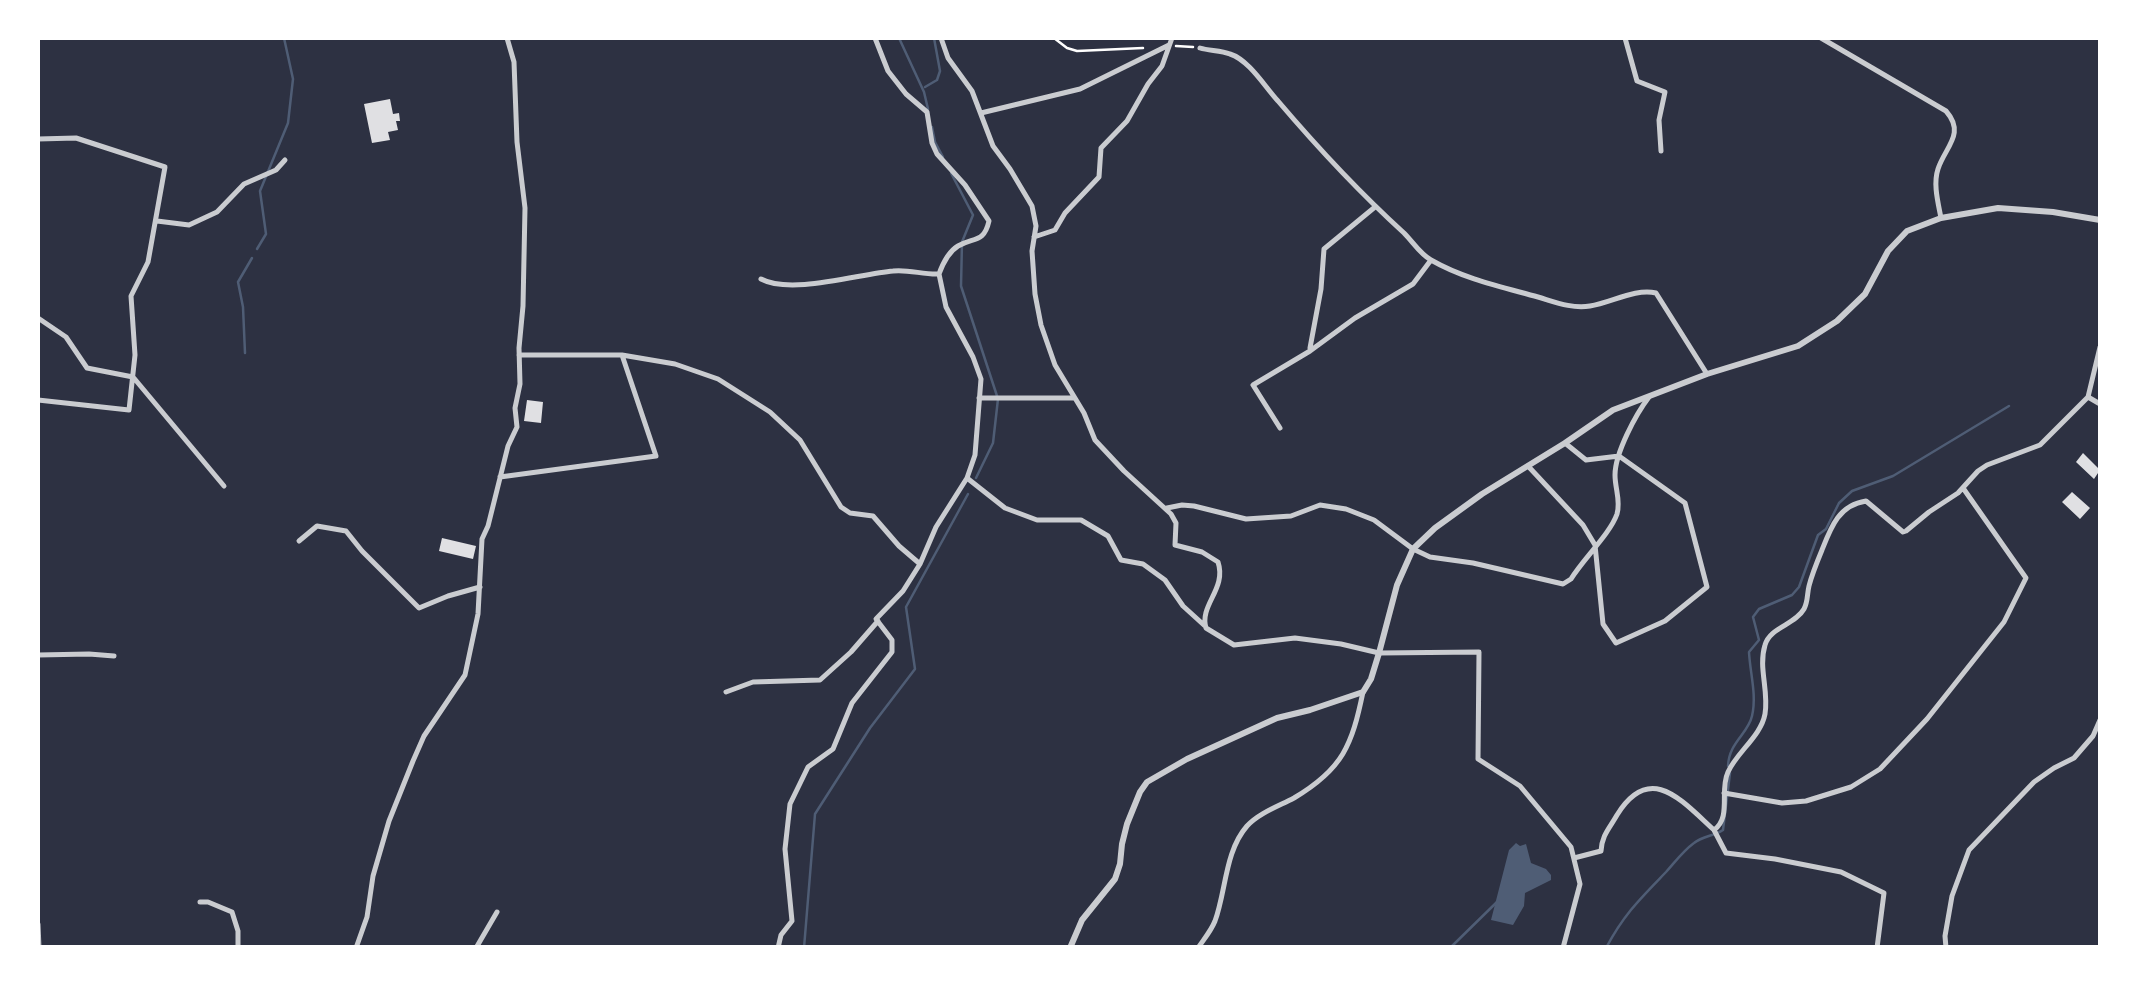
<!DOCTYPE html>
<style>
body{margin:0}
#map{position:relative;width:2138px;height:985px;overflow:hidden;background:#2d3142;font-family:Signika,sans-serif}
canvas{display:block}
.frame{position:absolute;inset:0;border:40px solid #fff;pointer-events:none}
</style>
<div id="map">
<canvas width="2138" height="985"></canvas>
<div class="frame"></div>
</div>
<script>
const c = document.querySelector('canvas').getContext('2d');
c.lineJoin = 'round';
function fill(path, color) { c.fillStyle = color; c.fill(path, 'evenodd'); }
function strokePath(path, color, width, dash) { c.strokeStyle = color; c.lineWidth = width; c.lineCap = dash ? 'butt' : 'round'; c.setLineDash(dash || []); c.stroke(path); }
const water = new Path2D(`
 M1516 843 1520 846 1526 844 1531 863 1546 869 1551 875V880L1525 893 1524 906 1513 925 1491 920 1509 850Z`);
const stream = new Path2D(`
 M899 38 924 92 928 109
 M925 87 937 80 940 71 934 38
 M932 127 935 142 943 157
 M951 173 973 215 962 242 961 286 998 399 993 443 976 478
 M257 249 266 234 260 191 288 123 293 79 284 38
 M245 353 243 307 238 282 252 258
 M1728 766C1729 742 1748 734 1752 716 1757 695 1750 673 1749 652L1759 640 1753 617 1759 609 1792 595 1799 587 1818 535 1826 529 1839 503 1852 491 1893 476 2009 406
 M804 948 815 814 870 728 915 669 906 607 968 494
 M1450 948 1498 901
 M1606 948C1624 914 1640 899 1666 872 1675 862 1683 851 1694 843 1703 836 1714 836 1723 830L1730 773`);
const building = new Path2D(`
 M390 99 393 114 399 113 400 121H396L398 130 388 132 390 140 372 143 364 104Z
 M527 400 543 402 541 423 524 421Z
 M2083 453 2100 470 2094 479 2076 462Z
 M2072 492 2090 508 2080 519 2062 502Z
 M442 538 476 546 473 559 439 551Z`);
const path = new Path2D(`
 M1054 38 1067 48 1077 51 1143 48
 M1176 46 1193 47`);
const minor = new Path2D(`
 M941 38 948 58 972 91 993 146 1010 169 1032 206 1036 226 1032 251 1035 294 1041 325 1055 365 1084 413 1095 440 1124 471 1171 514 1176 523 1175 545 1202 552 1218 562C1227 589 1199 605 1206 628L1234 645 1295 638 1341 644 1379 653 1479 652 1478 759 1520 786 1571 847 1580 884 1563 948
 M1625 38 1637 81 1665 92 1659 120 1661 151
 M1821 38 1946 111C1966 134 1945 147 1938 169 1933 184 1938 202 1941 218
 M1200 48C1209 51 1221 50 1230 54 1249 60 1265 87 1278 101 1318 148 1359 192 1404 233 1413 242 1420 254 1431 260 1464 279 1502 287 1538 297 1555 302 1572 309 1590 306 1611 303 1635 288 1656 293L1707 374
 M981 113 1080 89 1169 45
 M38 139 76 138 165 167 148 262 131 296 135 355 129 410 38 400
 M157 221 189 225 217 212 244 184 276 170 285 160
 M1034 237 1055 230 1065 213 1099 177 1101 148 1127 121 1148 84 1162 66 1172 38
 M761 279C791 295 859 274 893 271 908 269 924 275 939 274
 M38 318 66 337 87 368 133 377 224 486
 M1310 348 1321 289 1324 249 1375 207
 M622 355 675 364 718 379 770 412 800 440 841 507 850 513 873 516 899 546 920 564
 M2088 397 2100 404
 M979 398H1074
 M1280 428 1253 385 1310 351 1355 318 1413 284 1431 260
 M1528 466 1583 525 1595 545 1603 624 1616 643 1665 621 1707 587 1685 503 1619 456 1586 460 1565 443
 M500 477 656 456 622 355H519
 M967 478 1005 508 1037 520H1081L1108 536 1121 560 1143 564 1165 580 1183 606 1205 626
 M1167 508 1182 505 1194 506 1246 519 1291 516 1320 505 1346 509 1374 520 1413 549 1430 557 1473 563 1563 584 1571 579C1583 559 1610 534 1617 514 1621 501 1615 489 1615 475 1615 453 1636 414 1649 397
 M299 541 317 526 346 531 362 551 419 608 448 596 480 587
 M38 655 89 654 114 656
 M726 692 753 682 820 680 851 652 878 621
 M1724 793 1782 803 1806 801 1851 787 1880 769 1927 719 2004 622 2026 578 1963 488
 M1714 830 1726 853 1775 859 1841 872 1884 893 1877 948
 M1574 858 1601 851C1602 835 1609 829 1617 815 1650 762 1681 800 1714 830 1732 817 1719 791 1728 772 1737 752 1761 736 1765 714 1769 690 1758 668 1765 645 1770 627 1795 625 1804 609 1808 602 1807 594 1809 586 1812 574 1817 562 1822 550 1831 527 1839 505 1866 501L1903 532 1906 531 1929 512 1958 493 1978 471 1987 465 2040 445 2088 397 2100 347
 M200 902H208L232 912 238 931V948
 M38 924 39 948
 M356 948 367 917 373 876 389 821 413 761 424 736 465 675 478 614 482 539 488 526 508 446 517 427 515 408 520 384 519 348 523 306 525 208 517 142 514 62 507 38
 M476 948 497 912
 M778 948 781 935 792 921 785 849 790 804 808 767 833 749 852 703 892 652V640L876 619 903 591 920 564 936 527 967 478 975 455 981 379 973 357 946 307 939 274C943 263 948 252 958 246 974 237 984 243 989 221L965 185 937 154 932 143 927 112 906 94 888 71 875 38
 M1198 948C1204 939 1211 931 1215 921 1226 891 1225 851 1247 826 1259 813 1279 806 1294 798 1343 769 1352 745 1363 692
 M1946 948 1945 936 1952 896 1969 850 2034 782 2054 768 2074 758 2093 736 2100 720`);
const tertiary = new Path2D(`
 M1070 948 1082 920 1115 879 1120 864 1122 844 1127 824 1140 792 1147 782 1187 759 1277 718 1310 710 1363 692 1371 679 1379 653 1397 585 1413 549 1435 528 1482 494 1565 443 1613 410 1707 374 1798 346 1837 321 1865 294 1888 251 1907 231 1941 218 1998 208 2053 212 2100 220`);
fill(water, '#4f5d75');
strokePath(stream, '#4f5d75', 2.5);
fill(building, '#e0e0e3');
strokePath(path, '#fff', 2.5);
strokePath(minor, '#caccd0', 5);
strokePath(tertiary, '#caccd0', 6);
</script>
